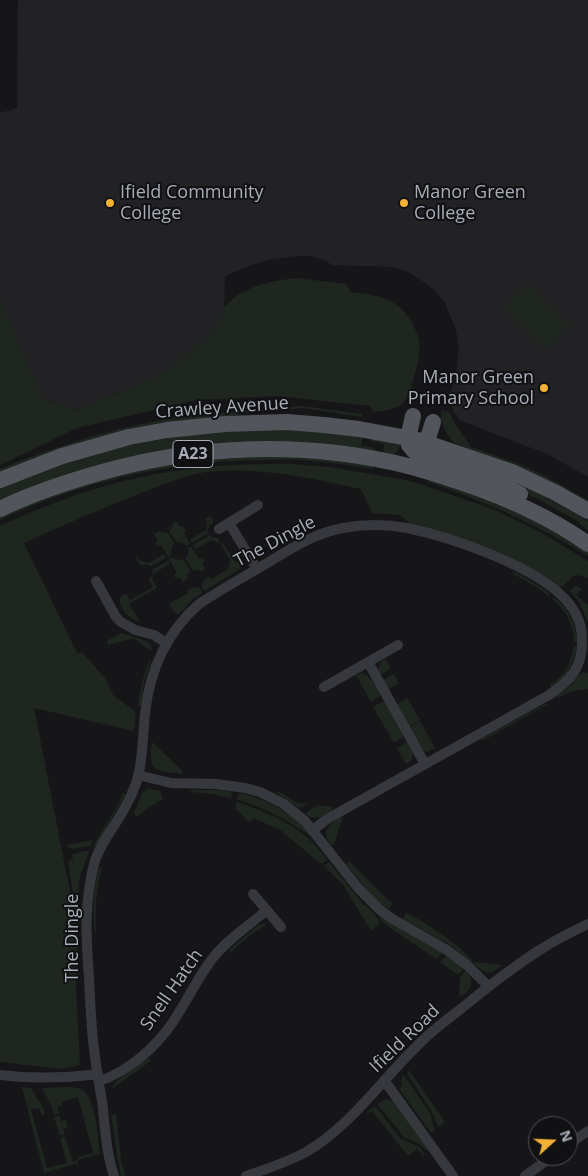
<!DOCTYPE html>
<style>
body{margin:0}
#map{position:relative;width:588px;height:1176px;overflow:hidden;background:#161618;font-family:"Open Sans",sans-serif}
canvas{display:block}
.north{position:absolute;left:528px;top:1116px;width:50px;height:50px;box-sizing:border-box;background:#111113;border:1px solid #4d4f55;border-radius:50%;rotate:70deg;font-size:14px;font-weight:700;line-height:20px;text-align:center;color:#a8adb8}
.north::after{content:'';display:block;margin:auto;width:18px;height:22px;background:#f2b134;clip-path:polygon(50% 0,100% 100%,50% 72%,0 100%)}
</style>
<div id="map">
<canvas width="588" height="1176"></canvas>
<div class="north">N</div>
</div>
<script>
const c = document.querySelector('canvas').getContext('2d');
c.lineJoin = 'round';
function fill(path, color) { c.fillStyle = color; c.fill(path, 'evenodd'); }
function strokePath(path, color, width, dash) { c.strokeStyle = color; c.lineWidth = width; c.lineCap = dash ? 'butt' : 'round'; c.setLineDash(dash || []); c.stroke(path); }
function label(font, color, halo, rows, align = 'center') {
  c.font = font + ' "Open Sans",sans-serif'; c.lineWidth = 4; c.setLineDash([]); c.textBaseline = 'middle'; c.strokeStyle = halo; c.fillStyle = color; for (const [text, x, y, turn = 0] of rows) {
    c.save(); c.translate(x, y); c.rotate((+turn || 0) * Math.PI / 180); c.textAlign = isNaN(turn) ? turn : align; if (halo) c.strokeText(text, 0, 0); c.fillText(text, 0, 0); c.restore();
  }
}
const built = new Path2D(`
 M18 0H588V477L547 454 459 420 454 412 450 402 451 392 457 368 459 347 456 330 444 301 433 289 421 280 408 272 393 267 333 265 323 260 312 256H297L267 260 252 265 225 276 224 312 213 331 188 354 155 378 74 410 42 398 0 417V113L17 108Z`);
const green = new Path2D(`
 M297 278 346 284 351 292C368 294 384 295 398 306 413 318 422 339 419 357 418 365 415 372 413 380 411 390 409 400 399 406 392 410 382 411 373 412L370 406 277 396 196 400 77 428 0 465V299L42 398 74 410 155 378 188 354 213 331 224 312V307C230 302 236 295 243 292 259 283 279 280 297 278Z
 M529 283 570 327 545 350 504 306Z
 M302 406 362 414V417L303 408 244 413 0 473V469C51 448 103 431 157 421 205 413 254 411 302 406Z
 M441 410 449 412 455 424 471 447 522 465 545 476 588 500V504L455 443C445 434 440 423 441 410Z
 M266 428 363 436 361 446 375 448 374 453 266 443 0 502V486L50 466 156 438Z
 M371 439 400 445C398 455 392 455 383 455L384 444 370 441Z
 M278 455 374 465 373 469C350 465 326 462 302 460 287 459 271 460 256 460 168 462 80 482 0 520V516L76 486 168 463Z
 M439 455 520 484 573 512 588 521V531L576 520 517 488Z
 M290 464 330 467 406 480 429 487 495 510 542 533 588 561V578C567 569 573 584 559 587L555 583 521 563 468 540 411 524 400 515 372 513 361 489C311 478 258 466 206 472 185 475 161 486 141 493 101 509 63 525 24 543L77 653 82 652 105 678 113 695 136 712 134 731 34 708 78 932 76 986 80 1065 63 1069 0 1062V526C29 513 59 500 89 491 122 480 157 473 191 469 223 464 257 464 290 464Z
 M429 478 525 515 588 550V556C536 524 486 502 428 482Z
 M210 516 214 522 210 525 207 531 209 533 192 543 190 540 206 530 207 522 205 519Z
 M176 521 180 527 183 526 186 531 184 533 190 544 186 546 185 544 179 542 177 543 169 531 171 529 173 523Z
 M159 531 165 533 167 532 175 544 172 546 171 552 172 554 168 557 161 545 158 546 155 542 158 540 154 534Z
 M210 535 212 537 218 538 221 544 223 543 235 562 242 558C244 563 243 566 240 569L206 590H204L201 585 203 584 204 580 209 577 211 579 228 569 230 560 220 543 212 540 195 549 193 545Z
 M191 546 199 559 202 557 205 562 202 564 205 569 202 571 195 570 193 571 185 557 188 556 189 550 188 548Z
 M164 554 166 558 151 566 145 564 141 566 135 556 136 555 140 561 149 563Z
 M173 557 175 559 181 560 183 559 191 572 188 573 187 579 182 582 180 577 176 579 174 575 177 573 169 559Z
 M168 561 170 564 154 573 152 579 157 588 129 604 140 622C129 618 118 610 120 597L126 593 130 600 153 587 148 579 152 576 153 569Z
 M514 572 526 578 550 593 549 596 525 580 513 574Z
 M577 586 582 589 576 595 588 605V622L579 602 570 591 574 587Z
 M193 587 197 588 199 587 202 591 201 594 193 599 179 614 175 613 169 604 188 593 187 591Z
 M555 598C569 610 576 624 577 643L574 642C574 624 566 610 552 599Z
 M121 633 144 640 151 645 152 648 150 651 134 638 108 645 107 641Z
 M574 646H577C573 666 566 677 551 688L550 685C566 674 571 665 574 646Z
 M385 658 391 669 382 674 378 673 380 663Z
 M150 659 151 662 144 682 141 705 138 706 142 682Z
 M361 673C372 676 375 685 380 695L379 697 371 702 356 675Z
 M583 673H588V689L573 691 557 698V696L570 686 577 676Z
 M394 674 399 684 389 689 386 688 383 683 385 679Z
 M407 698 420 720 408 727 396 705Z
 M382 702H385L404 736 403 737 394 743 373 707Z
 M545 704H548L482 741 483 738Z
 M420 721 435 748 427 752 422 750 409 728Z
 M152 742 182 770V774C154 770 148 774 152 742Z
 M405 743H408L413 753 412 760 406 764 397 748Z
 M147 789H150L160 791 163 799 147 809 137 817 134 813 142 793Z
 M191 790H216L230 791 232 794 231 798 212 794 191 792Z
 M278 791 297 803 309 804 299 808 277 793Z
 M123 792 125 795 96 846H93L118 804Z
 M240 793C269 800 290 811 311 834L309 835 282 818 261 808 237 799 238 795Z
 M237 802C271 813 306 828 327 860L322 864 320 863 280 830 254 818 249 822 235 808Z
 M317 805 332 807V810C324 816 316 821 307 815L306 813Z
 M342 816 343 818 342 819 334 845H331C320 830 329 824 342 816Z
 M93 840 91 846 71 849 67 845Z
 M84 851H89L80 877 77 901 74 900 68 861 73 860 72 856 73 854Z
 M349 861 387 899 393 903 389 909 372 897 346 864Z
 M329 862 363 904 373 912 380 923 371 931 344 886 324 866Z
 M102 867C96 889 95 909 96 931L95 932C92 909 93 889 99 868Z
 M377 912 443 952 436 959 382 922Z
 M406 912C429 926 454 940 472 960L470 962 452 946 403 919Z
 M265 923 266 925 248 937 231 952 229 950 257 926Z
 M447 955 465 968 458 975 440 962Z
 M475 962 502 965C489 976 486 974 473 963Z
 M466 970C475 983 472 991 459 997L460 977Z
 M148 1058 152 1060 113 1088 112 1087 115 1082Z
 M409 1070 445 1122 438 1128 432 1112 407 1074Z
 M403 1074 430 1113 435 1130 431 1133 404 1096 399 1088 402 1086 401 1082Z
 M22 1087 31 1088 42 1106 45 1113 42 1116 39 1108 31 1110 47 1168 67 1163 60 1138 65 1136 73 1162 78 1160 77 1157 93 1153 78 1097 62 1102V1105L57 1107 59 1113 54 1115 51 1105 42 1088C54 1088 69 1085 81 1089 96 1095 98 1139 100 1154L78 1160V1163L44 1173Z
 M386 1099 393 1101 395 1103 428 1150 427 1151 421 1145 404 1137 377 1104Z
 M374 1107H376L401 1139 420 1147 425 1155 423 1156 417 1149 408 1156 372 1111 368 1114 367 1112Z
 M116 1114 121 1160 125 1176H121L117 1155 111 1115Z
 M59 1115 61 1121 66 1120 68 1127 63 1129 65 1134 60 1136 54 1117Z`);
const minor = new Path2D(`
 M229 523 257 569
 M219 529 258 505
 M96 581 116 617 121 622 135 630 154 635 166 643
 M368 662 425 764
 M324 687 398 645
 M138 775 171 783 216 784 245 788 260 792 284 804 305 821 358 888 379 909 391 918 447 950 468 966 488 986
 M253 894 281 927
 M0 1075C33 1079 66 1078 98 1074
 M384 1080 453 1176
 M99 1081C128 1072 156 1047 173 1022 187 1001 197 979 212 959 227 940 248 926 267 910
 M568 1145 588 1131
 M114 1176C106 1152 105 1126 102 1101 99 1084 96 1066 94 1049 91 1025 90 1001 89 977 86 939 84 902 94 864 98 849 108 835 117 821 126 807 135 790 139 773 143 753 143 733 145 713 150 669 166 633 199 604 220 590 242 578 264 565 289 550 314 533 343 528 364 524 386 524 407 528 451 537 543 568 570 605 578 615 582 628 582 640 583 667 570 681 549 695L327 819 313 830
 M246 1176C266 1169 288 1162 306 1152 352 1125 383 1078 421 1042 434 1029 448 1019 462 1008 486 988 512 968 538 951 554 941 571 932 588 924
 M525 1176 553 1156`);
const primary = new Path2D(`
 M413 416 408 438 409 445 414 451 422 456 475 473 495 481 520 494
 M420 451 428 438 433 422
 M0 480 62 456 129 437 167 430 225 424 287 422 324 425 359 429 418 440 512 472 556 493 588 511
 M0 509C29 495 61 484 92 475 196 444 307 440 412 467 430 472 446 477 463 483 507 498 550 517 588 544`);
const markers = [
 [110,203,5,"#f2b134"],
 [404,203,5,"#f2b134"],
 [544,388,5,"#f2b134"]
];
const shields = [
 [193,454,40]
];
const shieldNames = [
 ["A23",193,454]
];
const poiNames = [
 ["Ifield Community",120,193],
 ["College",120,214],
 ["Manor Green",414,193],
 ["College",414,214],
 ["Manor Green",534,378,"right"],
 ["Primary School",534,399,"right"]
];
const streetNames = [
 ["Crawley Avenue",222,408,-4],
 ["The Dingle",275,542,-28],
 ["The Dingle",73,938,-90],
 ["Snell Hatch",172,990,-55],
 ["Ifield Road",405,1039,-44]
];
fill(built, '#222225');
fill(green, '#1e261f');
strokePath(minor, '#37383d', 10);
strokePath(primary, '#53555c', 16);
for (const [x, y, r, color] of markers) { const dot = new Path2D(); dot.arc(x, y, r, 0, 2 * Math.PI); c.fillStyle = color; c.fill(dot); strokePath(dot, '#111113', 2); }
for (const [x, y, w] of shields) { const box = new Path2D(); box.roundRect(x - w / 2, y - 13.5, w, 27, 4); c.fillStyle = '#111113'; c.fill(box); strokePath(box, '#a8adb8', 1); }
label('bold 16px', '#a8adb8', null, shieldNames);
label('18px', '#a8adb8', '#111113', poiNames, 'left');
label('18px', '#a8adb8', '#111113', streetNames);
</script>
